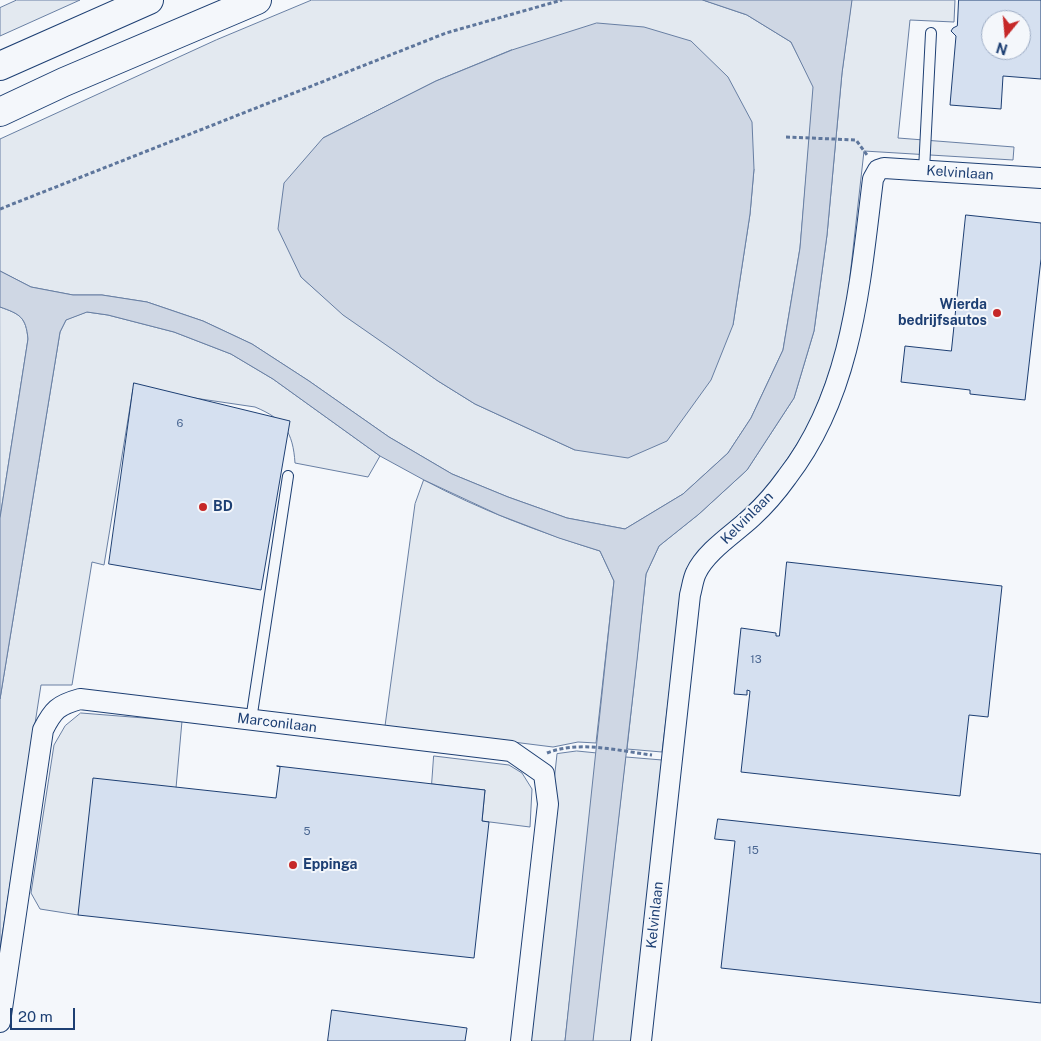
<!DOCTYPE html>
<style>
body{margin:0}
#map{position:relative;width:1041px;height:1041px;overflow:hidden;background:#f4f7fb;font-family:"Public Sans",sans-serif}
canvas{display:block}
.north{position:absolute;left:981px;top:10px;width:50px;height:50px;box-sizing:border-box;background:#f4f7fb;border:1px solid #9eadc5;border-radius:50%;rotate:197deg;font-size:14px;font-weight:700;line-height:20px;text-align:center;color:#1d3f73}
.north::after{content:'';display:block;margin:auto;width:18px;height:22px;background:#c62828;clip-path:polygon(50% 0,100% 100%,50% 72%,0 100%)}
.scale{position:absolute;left:10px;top:1008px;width:65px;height:22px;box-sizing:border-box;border:2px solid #1d3f73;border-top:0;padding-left:6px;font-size:15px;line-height:18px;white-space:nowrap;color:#1d3f73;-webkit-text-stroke:4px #f4f7fb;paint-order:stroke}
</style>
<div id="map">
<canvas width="1041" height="1041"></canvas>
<div class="north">N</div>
<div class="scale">20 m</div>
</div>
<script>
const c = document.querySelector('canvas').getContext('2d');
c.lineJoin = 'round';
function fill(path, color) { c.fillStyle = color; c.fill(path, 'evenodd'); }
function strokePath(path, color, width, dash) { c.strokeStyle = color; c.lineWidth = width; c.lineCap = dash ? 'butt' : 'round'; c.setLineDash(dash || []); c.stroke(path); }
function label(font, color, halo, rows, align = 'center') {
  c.font = font + ' "Public Sans",sans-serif'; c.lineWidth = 4; c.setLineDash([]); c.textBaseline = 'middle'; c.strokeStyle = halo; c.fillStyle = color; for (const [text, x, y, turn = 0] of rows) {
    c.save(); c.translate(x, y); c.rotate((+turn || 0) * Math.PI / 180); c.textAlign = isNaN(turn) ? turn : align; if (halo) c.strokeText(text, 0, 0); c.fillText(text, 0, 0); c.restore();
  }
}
const green = new Path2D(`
 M17 0H80L0 36V8Z
 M312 0H703L747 15 791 42 814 87 800 248 783 350 751 418 728 453 683 494 625 529 567 518 508 497 452 474 389 437 309 381 252 344 203 321 147 302 102 295H73L31 287 0 271V139L216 40ZM512 50 754 169 750 214 733 325 575 450 475 404 438 381 343 314 301 277 323 138 436 81Z
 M852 0H955L954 22 910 20 898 138 1014 147 1013 160 864 151 847 303 837 352 811 422 792 452 767 488 702 549 683 580 662 752 627 749 646 574 659 546 699 514 747 470 794 398 814 331 827 235 842 73Z
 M0 307C20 314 26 317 28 339L0 518Z
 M87 312 108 315 174 332 231 354 273 379 380 456 368 477 295 463C293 432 284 419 255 407L133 389 104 565 92 562 72 685H41L0 949V699L60 332 66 320Z
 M424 480C480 510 539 532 600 551L614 581 596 743 578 742 553 747 385 726 415 504Z
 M81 713 182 721 176 788 78 915 40 909 31 893 54 745 65 726Z
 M577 751 597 753 565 1041H526L557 754Z
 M434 756 509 765 522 773 532 789 530 827 482 821 485 790 432 784Z
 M626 757 662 760 632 1041H593Z`);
const water = new Path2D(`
 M703 0H852L842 73 827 235 814 331 794 398 747 470 699 514 659 546 646 574 637 660 593 1041H565L614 581 600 551 559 538 499 515 424 480 380 456 273 379 231 354 174 332 108 315 87 312 66 320 60 332 0 699V518L28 339C26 317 20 314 0 307V271L31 287 73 295H102L147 302 203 321 252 344 309 381 389 437 452 474 508 497 567 518 625 529 683 494 728 453 751 418 783 350 800 248 813 87 791 42 747 15Z
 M597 23 644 27 691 41 728 77 752 122 754 169 750 214 733 325 711 380 667 441 628 458 575 450 475 404 438 381 343 315 301 277 278 229 284 183 323 138 436 81 512 50Z`);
const building = new Path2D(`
 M959 0H1041V79L1003 76 1001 109 950 105 956 36 951 31 953 28 957 26ZM991 20H1021V50H991Z
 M966 215 1041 223V259L1025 400 970 394V390L901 382 905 346 951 351Z
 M134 383 290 421 261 590 109 564Z
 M787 562 1002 586 988 717 969 715 960 796 741 772 750 691 747 690V695L734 694 741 628 776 633V636H779Z
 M277 766 485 790 482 821 489 822 474 958 78 915 93 778 276 798 280 767Z
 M718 819 1041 854V1003L721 968 735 841 715 839Z
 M332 1010 467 1028 465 1041H328Z`);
const path = new Path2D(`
 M786 137 856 140 867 155
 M0 209 446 33 562 0
 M547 753C579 740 619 751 652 755`);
const service = new Path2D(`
 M924 170 931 33
 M251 720 288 476`);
const minor = new Path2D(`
 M0 1022 43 730C53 710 58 705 80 699L511 751 544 774 548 804 521 1041
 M641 1041 690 595C692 588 693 579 696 573 706 551 735 533 752 517 765 505 777 491 787 477 853 392 860 282 873 179L878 170 884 168 1041 178`);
const motorway = new Path2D(`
 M0 66 149 0
 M0 112 64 82 257 0`);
const markers = [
 [997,313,5,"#c62828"],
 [203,507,5,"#c62828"],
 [293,865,5,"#c62828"]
];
const numberNames = [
 ["6",180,424],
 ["13",756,660],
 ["5",307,832],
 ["15",753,851]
];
const streetNames = [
 ["Kelvinlaan",960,173,4],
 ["Kelvinlaan",747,518,-45],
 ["Marconilaan",277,723,7],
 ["Kelvinlaan",655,915,-84]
];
const poiNames = [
 ["Wierda",987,305,"right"],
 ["bedrijfsautos",987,321,"right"],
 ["BD",213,507],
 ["Eppinga",303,865]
];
fill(green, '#e3e9f0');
strokePath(green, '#687fa3', 1);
fill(water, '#cfd7e4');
strokePath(water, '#687fa3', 1);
fill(building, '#d5e0f0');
strokePath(building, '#1d3f73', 1);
strokePath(service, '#1d3f73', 12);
strokePath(minor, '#1d3f73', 22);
strokePath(motorway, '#1d3f73', 30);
strokePath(path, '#5e769c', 3, [4, 2.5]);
strokePath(service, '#f4f7fb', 10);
strokePath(minor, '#f4f7fb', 20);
strokePath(motorway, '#f4f7fb', 28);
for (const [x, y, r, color] of markers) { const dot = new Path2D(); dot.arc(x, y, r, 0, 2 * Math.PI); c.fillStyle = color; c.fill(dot); strokePath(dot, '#f4f7fb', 2); }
label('11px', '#4b6792', null, numberNames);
label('14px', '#1d3f73', '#f4f7fb', streetNames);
label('bold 14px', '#1d3f73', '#f4f7fb', poiNames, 'left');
</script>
